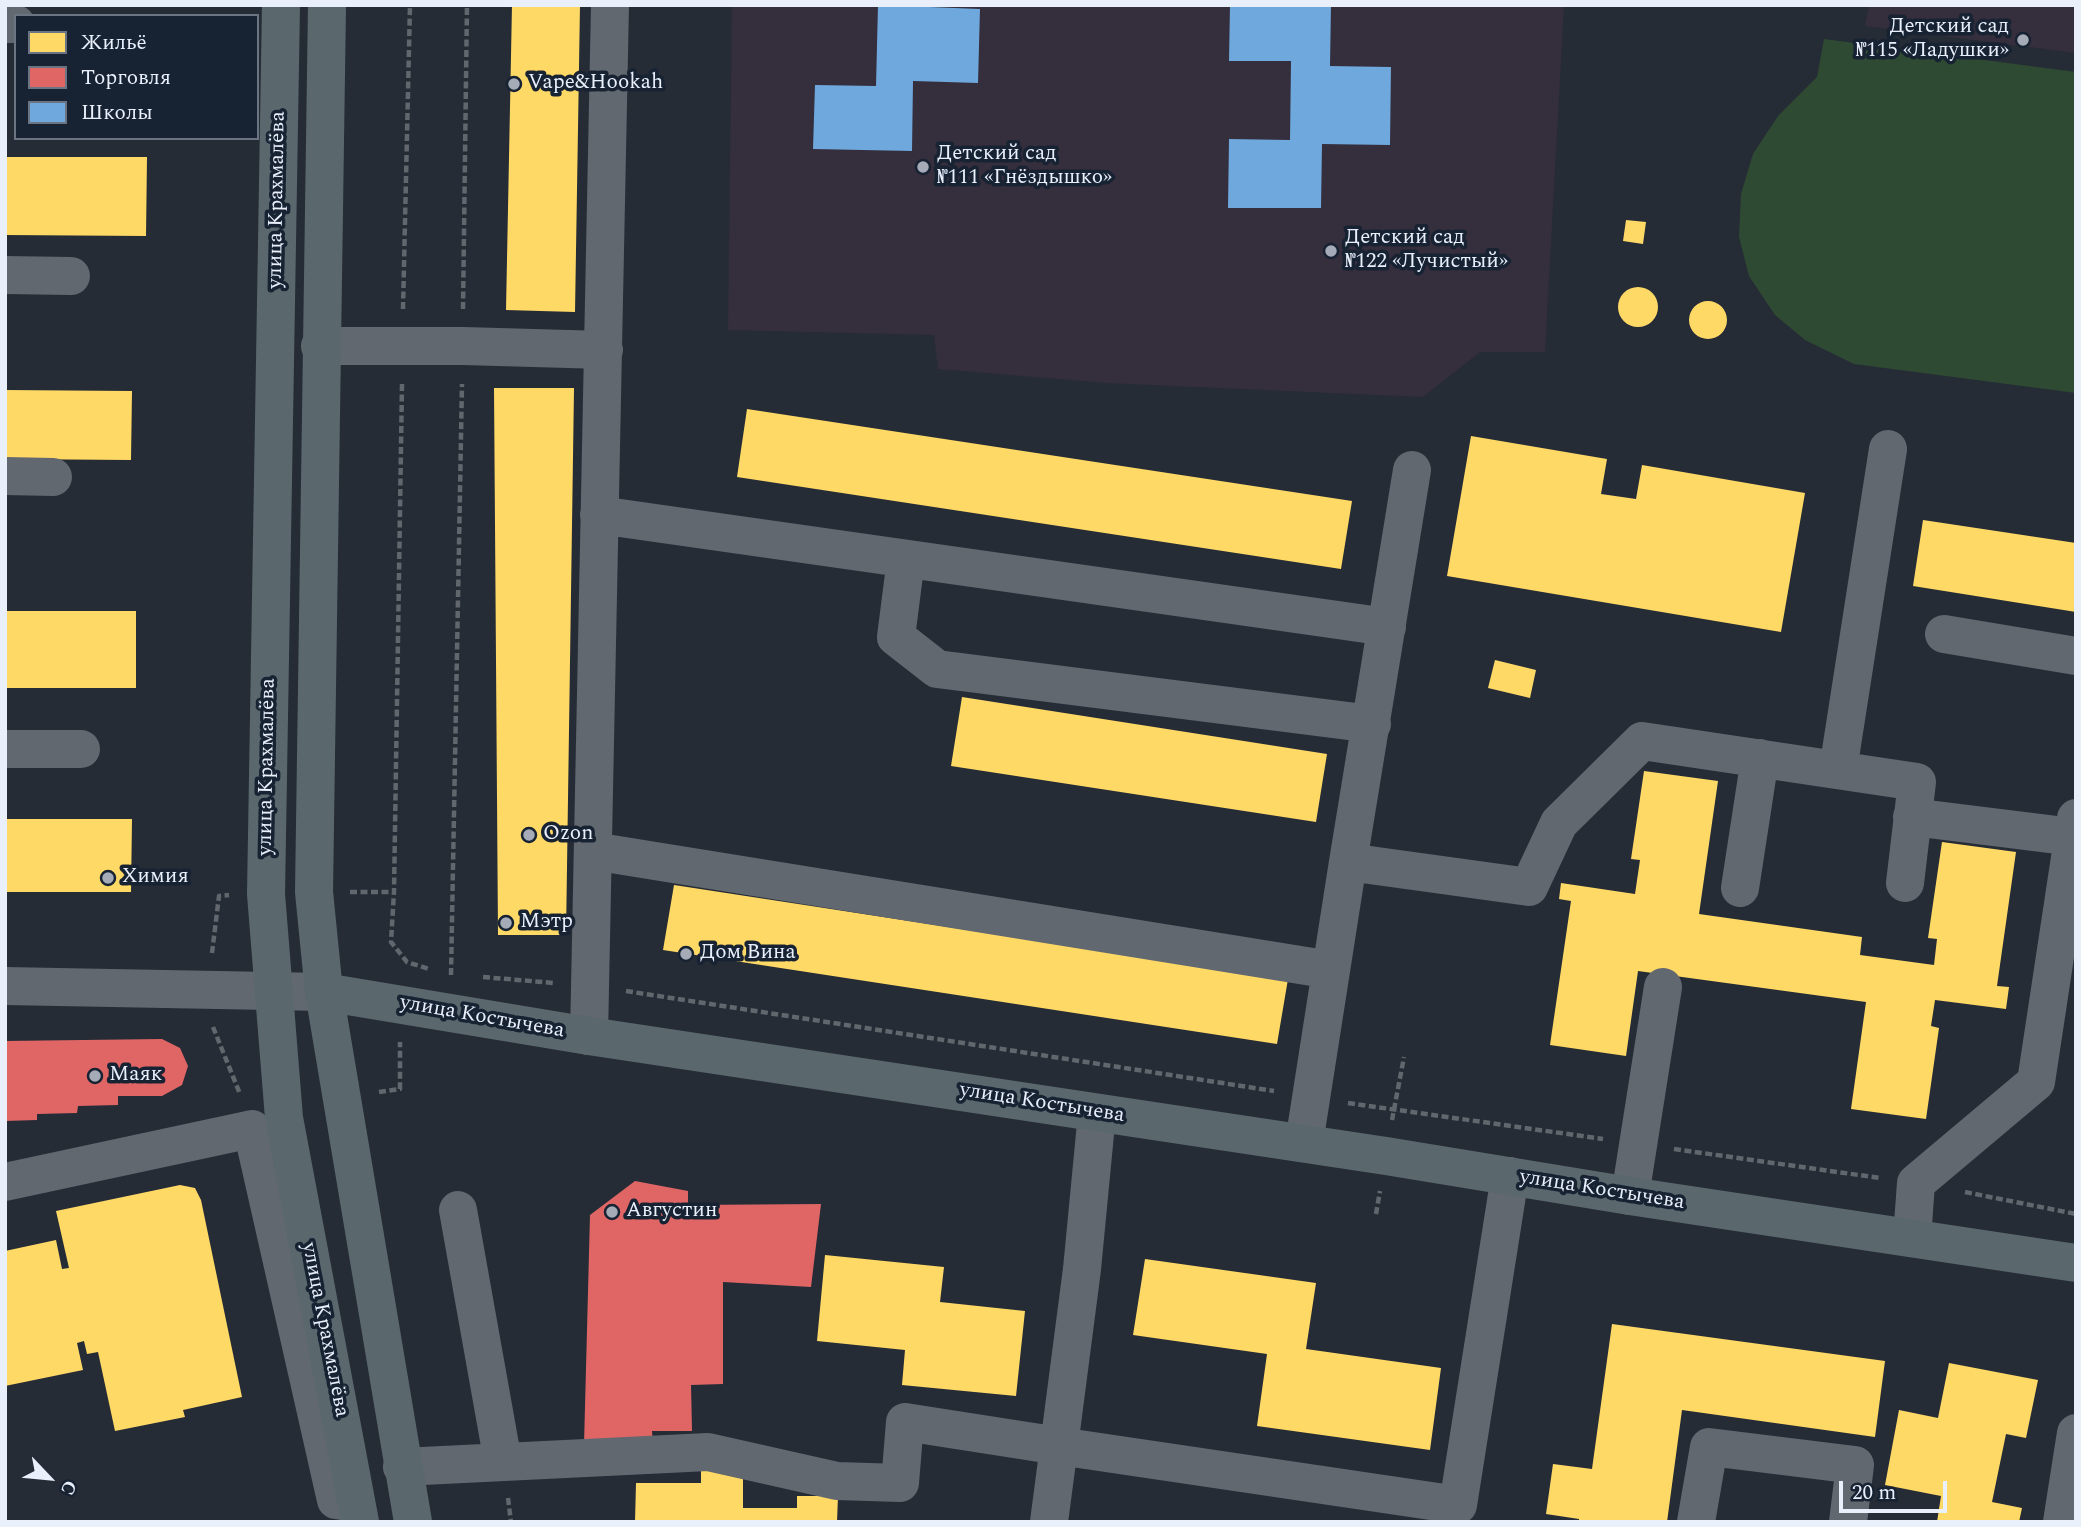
<!DOCTYPE html>
<meta charset="utf-8">
<style>
body{margin:0}
#map{position:relative;width:2081px;height:1527px;overflow:hidden;background:#262c36;font-family:Spectral,serif}
canvas{display:block}
.frame{position:absolute;inset:0;border:7px solid #e9f0fc;pointer-events:none}
.legend{position:absolute;left:14px;top:14px;width:245px;height:126px;box-sizing:border-box;background:#172232;border:2px solid #6b7483;margin:0;padding:9px 12px;list-style:none;font-size:21px;color:#e9f0fc}
.legend li{display:flex;align-items:center;gap:14px;height:35px}
.legend b{width:35px;border:2px solid #6b7483}
.north{position:absolute;left:14px;top:1443px;width:70px;height:70px;-webkit-text-stroke:5px #172232;paint-order:stroke;rotate:116deg;font-size:19px;font-weight:700;line-height:28px;text-align:center;color:#e9f0fc}
.north::after{content:'';display:block;margin:auto;width:24px;height:32px;background:#e9f0fc;clip-path:polygon(50% 0,100% 100%,50% 72%,0 100%)}
.scale{position:absolute;left:1839px;top:1481px;width:108px;height:32px;box-sizing:border-box;border:4px solid #e9f0fc;border-top:0;padding-left:9px;font-size:21px;line-height:24px;white-space:nowrap;color:#e9f0fc;-webkit-text-stroke:5px #172232;paint-order:stroke}
</style>
<div id="map">
<canvas width="2081" height="1527"></canvas>
<div class="frame"></div>
<ul class="legend">
<li><b style="height:19px;background:#ffd966"></b>Жильё</li>
<li><b style="height:19px;background:#e06666"></b>Торговля</li>
<li><b style="height:19px;background:#6fa8dc"></b>Школы</li>
</ul>
<div class="north">С</div>
<div class="scale">20 m</div>
</div>
<script>
const c = document.querySelector('canvas').getContext('2d');
c.lineJoin = 'round';
function fill(path, color) { c.fillStyle = color; c.fill(path, 'evenodd'); }
function strokePath(path, color, width, dash) { c.strokeStyle = color; c.lineWidth = width; c.lineCap = dash ? 'butt' : 'round'; c.setLineDash(dash || []); c.stroke(path); }
function label(font, color, halo, rows, align = 'center') {
  c.font = font + ' Spectral,serif'; c.lineWidth = 7; c.setLineDash([]); c.textBaseline = 'middle'; c.strokeStyle = halo; c.fillStyle = color; for (const [text, x, y, turn = 0] of rows) {
    c.save(); c.translate(x, y); c.rotate((+turn || 0) * Math.PI / 180); c.textAlign = isNaN(turn) ? turn : align; if (halo) c.strokeText(text, 0, 0); c.fillText(text, 0, 0); c.restore();
  }
}
const education = new Path2D(`
 M732 5H1564L1545 352H1480L1423 397 1107 383 938 369 934 335 728 330Z
 M1869 5H2076V53L1865 26Z`);
const green = new Path2D(`
 M1824 39 2076 72V393L1854 364 1805 340 1775 315 1749 276 1739 237 1741 194 1753 154 1778 116 1817 77Z`);
const homes = new Path2D(`
 M512 5H580L575 312 506 310Z
 M5 157H147L146 236 5 235Z
 M1626 220 1646 222 1643 244 1623 241Z
 M1618 307a20 20 0 1 1 40 0a20 20 0 1 1-40 0Z
 M1689 320a19 19 0 1 1 38 0a19 19 0 1 1-38 0Z
 M494 388H574L566 935H498Z
 M5 390 132 391 131 460 5 459Z
 M747 409 1352 501 1341 569 737 477Z
 M1471 436 1607 459 1601 494 1636 499 1642 465 1805 493 1781 632 1447 576Z
 M1923 520 2076 543V612L1913 586Z
 M5 611H136V688H5Z
 M1495 660 1536 670 1530 698 1488 688Z
 M962 697 1327 754 1316 822 951 766Z
 M1644 771 1718 781 1699 914 1862 937 1860 955 1934 965 1937 939 1928 938 1942 842 2016 852 1997 986 2009 987 2006 1009 1935 1000 1931 1026 1939 1028 1926 1119 1851 1109 1866 1002 1638 971 1626 1056 1550 1045 1571 901 1559 899 1561 883 1635 894 1640 860 1631 859Z
 M5 819H132L131 892H5Z
 M674 885 1288 979 1277 1044 663 950Z
 M180 1185 195 1188 201 1200 242 1397 183 1410 185 1417 115 1431 98 1352 87 1354 84 1341 77 1343 83 1370 5 1386V1251L56 1240 62 1269 69 1268 56 1211Z
 M825 1255 944 1267 940 1302 1025 1311 1016 1396 902 1385 905 1350 817 1341Z
 M1145 1259 1316 1283 1306 1349 1441 1368 1430 1450 1257 1426 1267 1354 1133 1335Z
 M1612 1324 1885 1361 1875 1437 1682 1410 1667 1522H1579V1519L1546 1514 1553 1464 1592 1469Z
 M1949 1363 2038 1380 2026 1438 2006 1434 1992 1502 2022 1508 2019 1522H1937L1941 1496 1885 1485 1899 1410 1938 1418Z
 M701 1471H743V1508H797V1496H838L837 1522H635L636 1483H701Z`);
const shops = new Path2D(`
 M162 1039 180 1048 188 1066 182 1085 162 1096H118V1105L78 1106 77 1113 37 1114V1120L5 1121V1041Z
 M635 1181 688 1191V1205L821 1204 811 1287 723 1282V1384L691 1385 692 1431H652L653 1445H584L590 1215Z`);
const schools = new Path2D(`
 M878 5 980 9 978 83 913 81 912 151 813 149 815 85 876 86Z
 M1230 5H1331L1330 66 1391 67 1390 145 1322 144 1321 208H1228L1229 139 1290 140 1291 61H1229Z`);
const path = new Path2D(`
 M403 309 410 5
 M463 309 467 5
 M402 384 394 892 391 942 407 962 429 969
 M350 892H394
 M212 953 219 896 229 895
 M451 975 462 384
 M483 977 554 983
 M626 991 1274 1091
 M213 1027 240 1094
 M379 1092 400 1089V1042
 M1348 1103 1603 1139
 M1392 1120 1404 1057
 M1674 1149 1880 1178
 M1965 1192 2076 1214
 M1376 1214 1380 1191
 M508 1498 511 1522`);
const minor = new Path2D(`
 M5 24H16
 M5 275 71 276
 M320 346H463L604 350
 M5 476 53 477
 M599 515 1387 627
 M906 559 896 637 937 669 1372 724
 M1944 634 2076 656
 M5 749H81
 M1838 770 1888 449
 M1912 817 2073 837
 M593 851 1331 970
 M1348 862 1412 470
 M1740 888 1760 758
 M5 986 324 992
 M589 1036 610 5
 M1097 1113 1082 1269 1059 1446 1458 1505 1510 1176
 M1304 1143 1348 862 1529 887 1559 823 1642 741 1917 782 1905 883
 M5 1182 252 1129 336 1500 356 1503
 M1630 1196 1663 987
 M458 1210 503 1462
 M1912 1238 1916 1183 2036 1082 2076 818
 M402 1467 708 1452 837 1481 900 1483 905 1422 1059 1446 1049 1522
 M1696 1522 1709 1447 1855 1465 1848 1522
 M2062 1522 2076 1433`);
const major = new Path2D(`
 M281 5 266 894 284 1118 360 1522
 M327 5 314 892 324 992 413 1522
 M324 992 589 1036 1386 1156 1630 1196 2076 1263`);
const markers = [
 [2023,40,7,"#a5abb7"],
 [514,84,7,"#a5abb7"],
 [923,167,7,"#a5abb7"],
 [1331,251,7,"#a5abb7"],
 [529,835,7,"#a5abb7"],
 [108,878,7,"#a5abb7"],
 [506,923,7,"#a5abb7"],
 [686,954,7,"#a5abb7"],
 [95,1076,7,"#a5abb7"],
 [612,1212,7,"#a5abb7"]
];
const poiNames = [
 ["Детский сад",2009,28,"right"],
 ["№115 «Ладушки»",2009,52,"right"],
 ["Vape&Hookah",528,84],
 ["Детский сад",937,155],
 ["№111 «Гнёздышко»",937,179],
 ["Детский сад",1345,239],
 ["№122 «Лучистый»",1345,263],
 ["Ozon",543,835],
 ["Химия",122,878],
 ["Мэтр",520,923],
 ["Дом Вина",700,954],
 ["Маяк",109,1076],
 ["Августин",626,1212]
];
const streetNames = [
 ["улица Крахмалёва",278,200,-89],
 ["улица Крахмалёва",268,767,-89],
 ["улица Костычева",482,1018,10],
 ["улица Костычева",1042,1104,9],
 ["улица Костычева",1602,1191,9],
 ["улица Крахмалёва",324,1330,79]
];
fill(education, '#352e3d');
fill(green, '#2e4a33');
fill(homes, '#ffd966');
fill(shops, '#e06666');
fill(schools, '#6fa8dc');
strokePath(path, '#62666d', 4.5, [7, 3.5]);
strokePath(minor, '#62686f', 38);
strokePath(major, '#5a686d', 38);
for (const [x, y, r, color] of markers) { const dot = new Path2D(); dot.arc(x, y, r, 0, 2 * Math.PI); c.fillStyle = color; c.fill(dot); strokePath(dot, '#172232', 2.5); }
label('21px', '#e9f0fc', '#172232', poiNames, 'left');
label('21px', '#e9f0fc', '#172232', streetNames);
</script>
